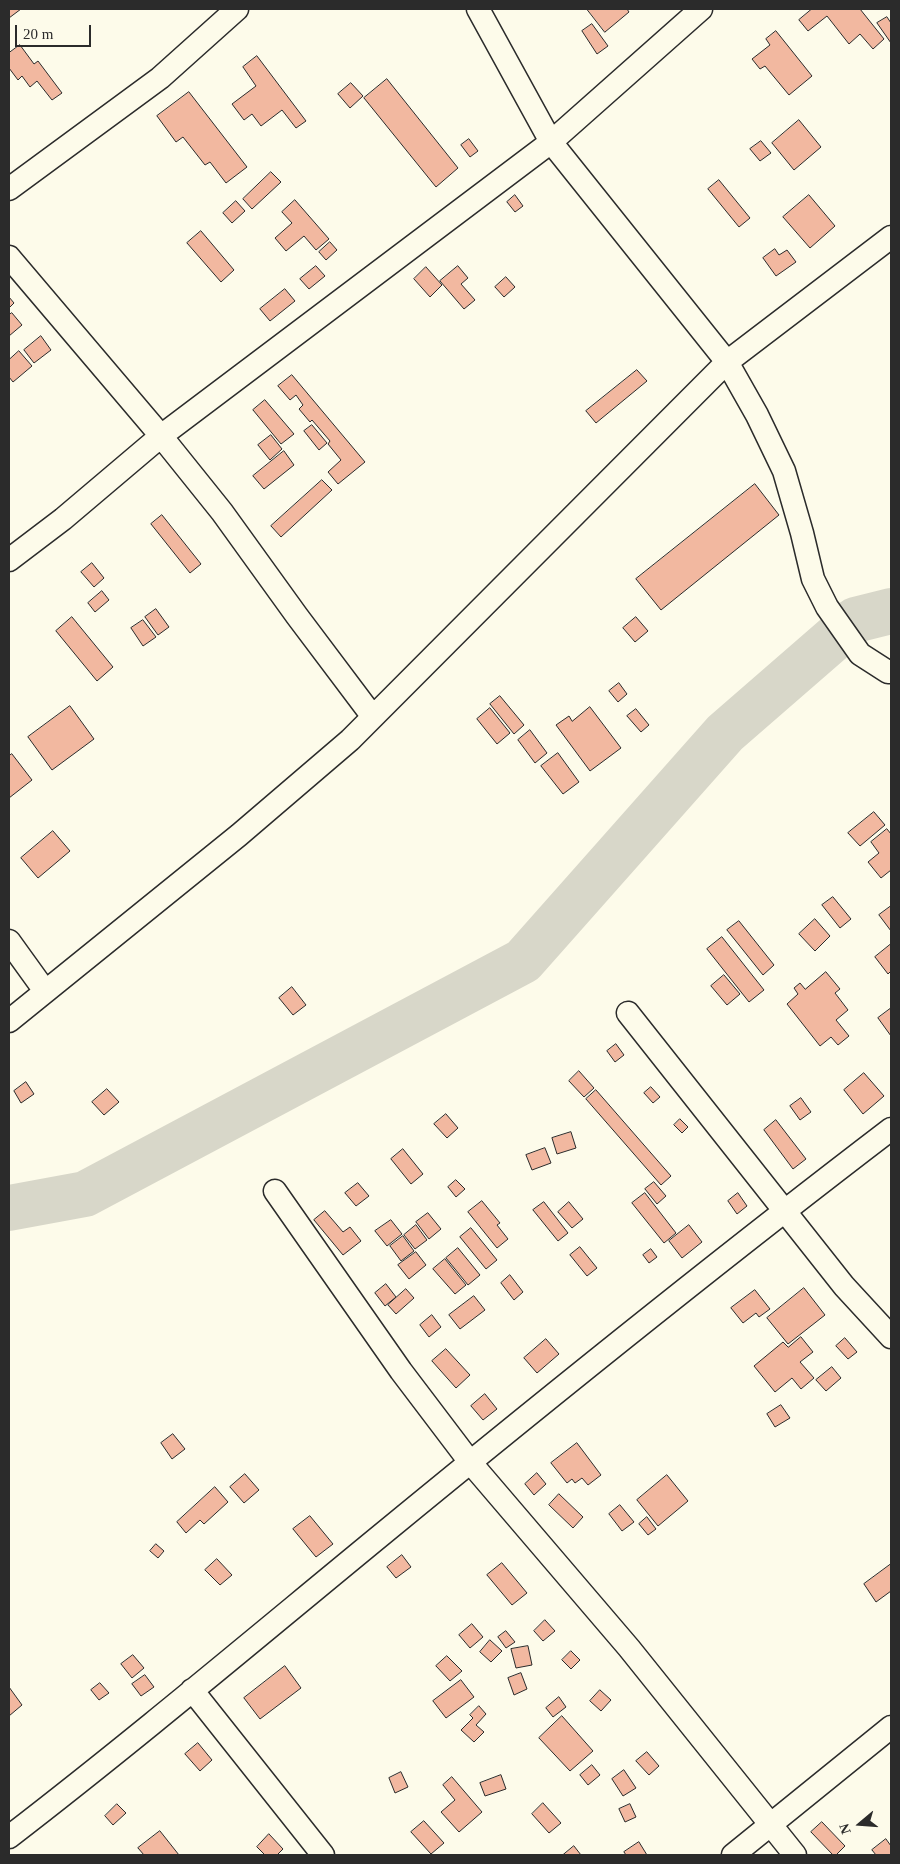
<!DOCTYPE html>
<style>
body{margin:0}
#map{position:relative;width:900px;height:1864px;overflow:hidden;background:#fdfbea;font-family:"Times New Roman",serif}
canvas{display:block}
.frame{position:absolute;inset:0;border:10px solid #2b2b2b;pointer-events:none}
.north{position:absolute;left:835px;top:1799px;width:50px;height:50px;-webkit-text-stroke:4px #fdfbea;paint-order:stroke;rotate:252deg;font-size:14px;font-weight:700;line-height:20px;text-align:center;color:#2b2b2b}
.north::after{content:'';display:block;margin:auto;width:18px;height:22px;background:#2b2b2b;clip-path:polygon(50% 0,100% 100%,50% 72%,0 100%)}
.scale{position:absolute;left:15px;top:25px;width:76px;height:22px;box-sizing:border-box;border:2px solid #2b2b2b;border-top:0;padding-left:6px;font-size:15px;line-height:18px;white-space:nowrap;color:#2b2b2b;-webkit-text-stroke:4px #fdfbea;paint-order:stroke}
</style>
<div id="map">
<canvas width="900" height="1864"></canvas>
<div class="frame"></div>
<div class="north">N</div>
<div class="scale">20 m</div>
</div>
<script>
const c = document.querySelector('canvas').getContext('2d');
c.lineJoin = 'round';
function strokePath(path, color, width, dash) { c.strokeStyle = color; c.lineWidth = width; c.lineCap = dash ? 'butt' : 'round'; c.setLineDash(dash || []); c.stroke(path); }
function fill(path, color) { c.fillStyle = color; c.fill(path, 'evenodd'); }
const river = new Path2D(`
 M9 1208 85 1194 523 961 725 733 855 620 891 611`);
const building = new Path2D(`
 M9 9H21L9 18Z
 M587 9H627L629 12 605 32Z
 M812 9H860L884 39 873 49 860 34 849 44 827 16 808 31 799 20Z
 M887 17 891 23V43L877 23Z
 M592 24 608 46 597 54 582 31Z
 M776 31 812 76 789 95 765 66 760 69 752 59 770 45 766 39Z
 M20 45 34 64 38 61 62 93 52 100 37 81 30 87 22 76 18 80 9 68V53Z
 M257 56 306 121 296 128 282 110 261 126 252 114 244 120 232 104 256 86 243 67Z
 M387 79 458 168 436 187 364 98Z
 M351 83 363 96 350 108 338 94Z
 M189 92 247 167 226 183 210 162 205 165 183 137 176 142 157 116Z
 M799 120 821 147 794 170 772 143Z
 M469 139 478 151 470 157 461 145Z
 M761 141 771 153 760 161 750 149Z
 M271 172 281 182 252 209 243 199Z
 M719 180 750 218 739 227 708 189Z
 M515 195 523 206 515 212 507 202Z
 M809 195 835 226 810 248 783 217Z
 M295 200 329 239 316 250 304 236 286 251 275 238 292 223 282 212Z
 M236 201 245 211 232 223 223 213Z
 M201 231 234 270 221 282 187 243Z
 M330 242 337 250 326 260 319 252Z
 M775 249 779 255 787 250 796 262 776 276 763 258Z
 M316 266 325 276 309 289 300 279Z
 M458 266 468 278 461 284 475 300 464 309 440 281Z
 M426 267 442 285 430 297 414 279Z
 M506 277 515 287 504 297 495 287Z
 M285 289 295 301 270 321 260 309Z
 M9 297 14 303 9 308Z
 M12 313 22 325 9 336V315Z
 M41 336 51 350 34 363 24 350Z
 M19 351 32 366 13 382 9 377V360Z
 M637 370 647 381 596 423 586 411Z
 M292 375 365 462 338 484 328 472 341 460 328 444 330 441 312 420 310 422 299 409 303 405 296 395 290 400 278 386Z
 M265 400 294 434 281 444 253 410Z
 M312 425 327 443 319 450 304 431Z
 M271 435 282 449 270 460 258 445Z
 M284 451 294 465 264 489 253 476Z
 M322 480 332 490 281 537 271 526Z
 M755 484 779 515 661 610 636 579Z
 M162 515 201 564 190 573 151 524Z
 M92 563 104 578 94 587 81 572Z
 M102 591 109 600 95 612 88 603Z
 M156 609 169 627 158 635 145 617Z
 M72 617 113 667 97 681 56 631Z
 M636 617 648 631 635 642 623 628Z
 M143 620 156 637 143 646 131 628Z
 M619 683 627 694 618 702 609 691Z
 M500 696 524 725 514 734 490 704Z
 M70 706 94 739 52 770 28 737Z
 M590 707 621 748 590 771 556 725 569 716 572 721Z
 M490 708 510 733 497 744 477 719Z
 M636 709 649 725 641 732 627 716Z
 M530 730 547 753 535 763 518 740Z
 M558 753 579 782 563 794 541 766Z
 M12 754 32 780 9 798V756Z
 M874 812 885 825 860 846 848 833Z
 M887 829 891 834V870L881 878 868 862 879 853 871 842Z
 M53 831 70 851 38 878 21 858Z
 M833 897 851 919 840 928 822 905Z
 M891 906V931L879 915Z
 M815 919 830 936 815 951 799 934Z
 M739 921 774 965 763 975 727 930Z
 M722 937 764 990 749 1002 707 949Z
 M891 944V971L888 974 875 957Z
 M826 972 840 989 835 993 848 1010 836 1020 849 1036 838 1045 831 1037 820 1046 787 1004 798 994 794 988 800 983 805 989Z
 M724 975 740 994 727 1005 711 986Z
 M292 987 306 1005 293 1015 279 998Z
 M890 1009 891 1011V1036L878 1018Z
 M616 1044 624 1055 615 1062 607 1051Z
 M579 1071 594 1088 584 1097 569 1081Z
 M864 1073 884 1096 863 1114 844 1090Z
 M26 1082 34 1094 21 1103 14 1091Z
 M651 1087 660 1097 653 1103 644 1093Z
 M107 1089 119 1102 104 1115 92 1102Z
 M596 1090 671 1176 661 1185 586 1099Z
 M801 1098 811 1112 800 1120 790 1106Z
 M446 1114 458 1128 447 1138 434 1124Z
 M680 1119 688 1127 682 1133 674 1125Z
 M776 1120 806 1159 793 1169 764 1130Z
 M571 1132 576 1148 557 1154 552 1138Z
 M545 1148 551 1163 532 1170 526 1155Z
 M403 1149 423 1174 411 1184 391 1159Z
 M456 1180 465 1189 456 1197 448 1187Z
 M654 1182 666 1196 657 1204 645 1189Z
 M358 1183 369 1196 356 1206 345 1193Z
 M645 1193 676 1233 664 1243 632 1203Z
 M738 1193 747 1206 737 1214 728 1201Z
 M482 1201 500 1223 497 1225 508 1239 497 1248 468 1212Z
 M544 1202 568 1233 558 1241 533 1210Z
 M569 1202 583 1219 572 1228 558 1212Z
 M325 1211 343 1232 350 1227 361 1241 343 1255 314 1220Z
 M428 1213 441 1229 429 1239 416 1222Z
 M391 1220 402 1234 387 1246 375 1231Z
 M416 1225 427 1240 415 1249 404 1235Z
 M689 1225 702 1242 682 1258 669 1241Z
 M471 1228 497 1260 486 1269 460 1237Z
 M403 1236 414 1251 401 1261 390 1246Z
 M580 1247 597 1268 587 1276 570 1255Z
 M458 1248 480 1275 468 1285 446 1258Z
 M651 1249 657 1257 649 1263 643 1255Z
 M416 1252 426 1265 409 1279 398 1265Z
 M445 1259 466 1285 455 1294 433 1269Z
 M510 1275 523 1292 514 1300 501 1283Z
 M386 1284 396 1297 385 1306 375 1293Z
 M804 1288 825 1315 788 1344 767 1318Z
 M406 1289 414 1298 396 1314 388 1305Z
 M755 1290 770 1309 759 1317 756 1313 743 1323 731 1308Z
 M474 1296 485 1310 460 1329 449 1315Z
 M432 1315 441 1327 429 1337 420 1325Z
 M801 1337 813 1352 800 1362 814 1378 801 1389 792 1378 775 1392 754 1366 783 1342 788 1347Z
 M845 1338 857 1352 848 1359 836 1346Z
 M546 1339 559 1354 537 1373 524 1358Z
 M446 1349 470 1375 456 1388 432 1361Z
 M832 1367 841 1378 826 1391 816 1380Z
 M485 1394 497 1409 483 1420 471 1406Z
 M781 1405 790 1418 775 1427 767 1414Z
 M173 1434 185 1449 172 1459 161 1443Z
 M577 1443 601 1475 588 1485 582 1478 575 1483 572 1479 567 1483 551 1463Z
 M537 1473 546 1484 534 1495 525 1484Z
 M245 1474 259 1490 244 1503 230 1487Z
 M667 1475 688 1501 658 1526 637 1500Z
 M215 1487 228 1502 204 1524 200 1520 186 1533 177 1522Z
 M559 1494 583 1517 573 1528 549 1505Z
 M620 1505 634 1522 622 1531 609 1514Z
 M310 1516 333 1544 316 1557 293 1529Z
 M647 1517 656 1529 648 1535 639 1524Z
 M156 1544 164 1551 158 1558 150 1551Z
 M402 1555 411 1567 396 1578 387 1567Z
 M217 1559 232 1575 220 1585 205 1570Z
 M502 1563 527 1593 512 1605 487 1575Z
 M891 1564V1591L876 1602 864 1584Z
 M545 1620 555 1631 543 1641 534 1631Z
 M472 1624 483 1637 470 1648 459 1635Z
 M506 1631 515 1642 506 1648 498 1637Z
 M490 1640 502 1651 491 1662 480 1652Z
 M528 1646 532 1665 516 1668 511 1649Z
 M571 1651 580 1660 571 1669 562 1660Z
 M133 1655 144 1668 132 1678 121 1664Z
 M447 1656 462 1671 450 1681 436 1666Z
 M285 1666 301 1688 260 1719 244 1698Z
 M521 1673 527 1689 514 1695 508 1678Z
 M145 1675 154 1687 141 1696 132 1684Z
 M461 1680 474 1697 446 1718 433 1701Z
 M100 1683 109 1693 99 1700 91 1690Z
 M9 1687 22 1705 9 1716Z
 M600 1690 611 1700 601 1711 590 1701Z
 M559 1697 566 1707 553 1717 546 1708Z
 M479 1706 486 1714 476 1725 484 1732 474 1742 461 1730 473 1718 470 1715Z
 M562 1716 593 1751 570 1771 539 1738Z
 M198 1743 212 1760 200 1771 185 1754Z
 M647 1752 659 1766 649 1775 636 1761Z
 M592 1765 600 1775 588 1785 580 1775Z
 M624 1770 636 1788 623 1796 612 1779Z
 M401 1772 408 1787 395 1793 389 1778Z
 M501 1775 506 1789 485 1796 480 1783Z
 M452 1777 482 1812 459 1832 441 1812 455 1800 443 1785Z
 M543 1803 561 1823 549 1833 532 1814Z
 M117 1804 126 1813 113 1825 105 1816Z
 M630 1804 636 1817 625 1822 619 1809Z
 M424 1821 444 1843 431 1854 411 1832Z
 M822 1822 845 1846 836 1855H833L811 1832Z
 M160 1831 179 1855H144L138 1848Z
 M269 1834 283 1849 277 1855H265L257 1847Z
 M886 1839 891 1846V1855H876L872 1850Z
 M639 1842 647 1855H626L624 1852Z
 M574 1846 581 1855H563Z`);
const street = new Path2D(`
 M478 9 551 142 727 362 757 415 784 471 802 533 813 579 827 607 860 654 888 672H891
 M9 189 160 78 237 9
 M9 257 161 436 222 512 297 616 373 717
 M9 560 63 519 161 436 551 142 701 9
 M9 941 45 991
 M628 1013 844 1286 891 1337
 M9 1021 239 835 350 740 727 362 891 237
 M275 1191 401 1371 470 1462 629 1648 795 1855
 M192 1690 323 1855
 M9 1837C135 1740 257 1637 380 1536 548 1398 718 1261 891 1129
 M733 1855 891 1727`);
strokePath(river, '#d8d7c9', 46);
fill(building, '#f2b8a0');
strokePath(building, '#2b2b2b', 1);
strokePath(street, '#2b2b2b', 25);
strokePath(street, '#fdfbea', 22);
</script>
